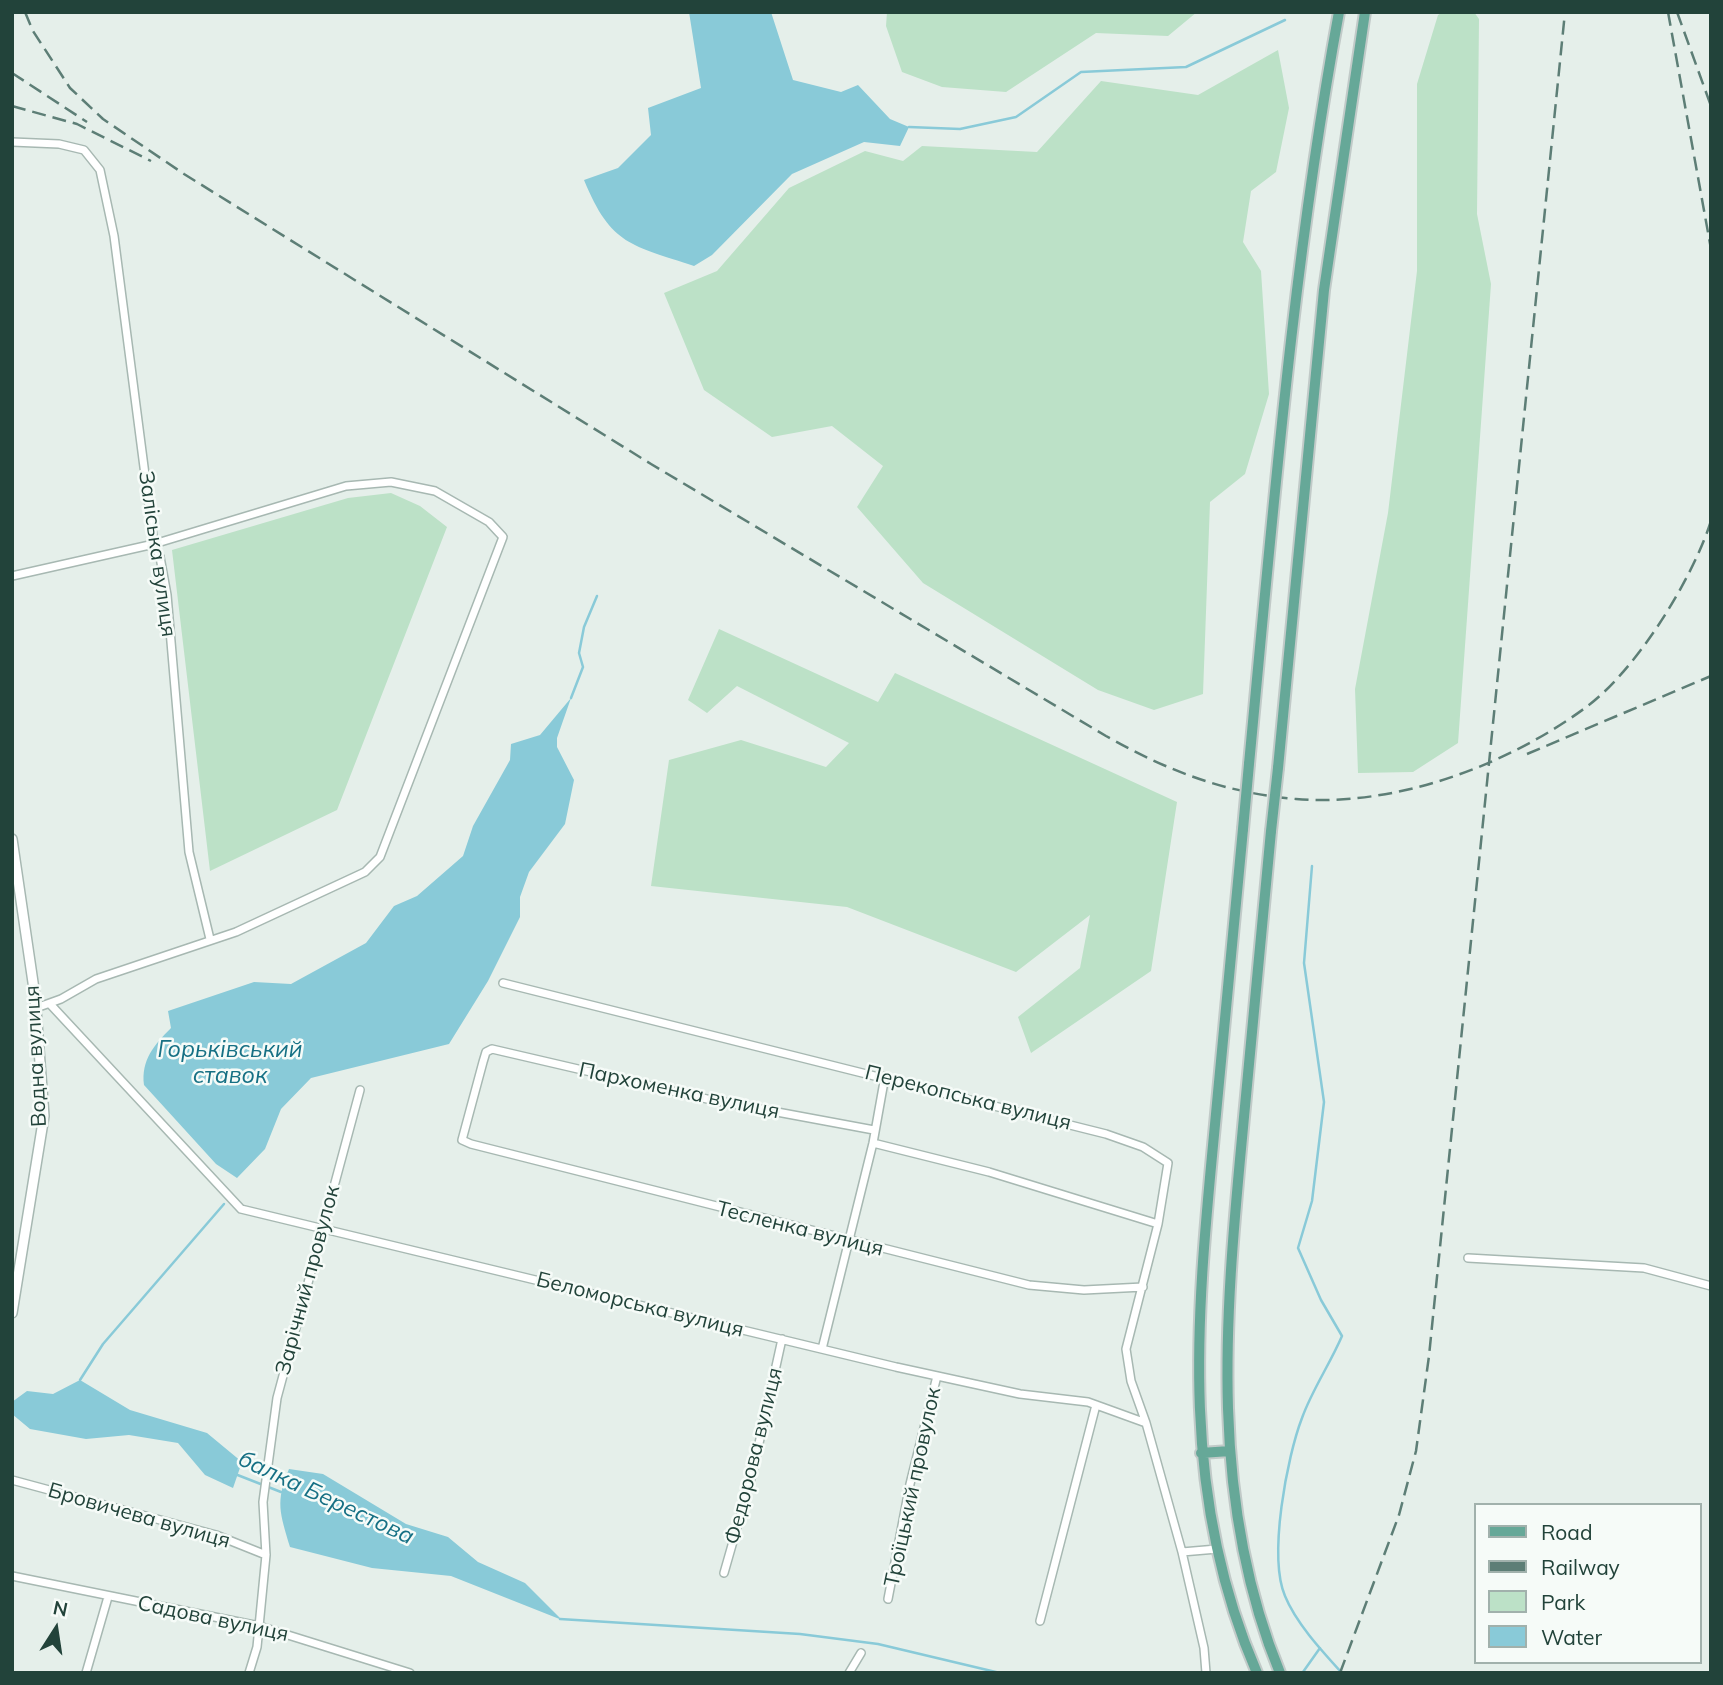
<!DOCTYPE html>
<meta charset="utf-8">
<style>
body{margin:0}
#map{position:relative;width:1723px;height:1685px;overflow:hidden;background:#e5efea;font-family:Mulish,sans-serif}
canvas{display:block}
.frame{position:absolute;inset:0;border:14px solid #22433a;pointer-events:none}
.legend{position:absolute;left:1474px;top:1503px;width:228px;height:161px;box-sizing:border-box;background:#f6fbf8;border:2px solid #a1b1ac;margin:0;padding:9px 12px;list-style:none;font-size:21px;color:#22433a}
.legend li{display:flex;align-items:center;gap:14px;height:35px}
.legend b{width:35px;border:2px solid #a1b1ac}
.north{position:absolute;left:21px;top:1594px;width:70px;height:70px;-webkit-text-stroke:5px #f6fbf8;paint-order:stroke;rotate:12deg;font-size:19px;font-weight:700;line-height:28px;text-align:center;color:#22433a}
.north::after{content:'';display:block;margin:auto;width:24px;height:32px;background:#22433a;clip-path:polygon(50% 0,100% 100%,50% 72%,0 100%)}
</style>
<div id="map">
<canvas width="1723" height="1685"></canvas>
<div class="frame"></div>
<ul class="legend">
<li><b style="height:9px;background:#66a898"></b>Road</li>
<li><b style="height:9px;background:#5d7e76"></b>Railway</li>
<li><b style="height:19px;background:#bce1c7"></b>Park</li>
<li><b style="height:19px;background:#89cad8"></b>Water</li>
</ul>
<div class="north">N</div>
</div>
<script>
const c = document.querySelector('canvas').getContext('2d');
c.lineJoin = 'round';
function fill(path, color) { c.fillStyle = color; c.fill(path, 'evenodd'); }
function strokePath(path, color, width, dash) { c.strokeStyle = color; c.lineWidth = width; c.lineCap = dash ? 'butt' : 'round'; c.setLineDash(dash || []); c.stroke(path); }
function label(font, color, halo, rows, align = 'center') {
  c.font = font + ' Mulish,sans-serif'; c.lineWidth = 5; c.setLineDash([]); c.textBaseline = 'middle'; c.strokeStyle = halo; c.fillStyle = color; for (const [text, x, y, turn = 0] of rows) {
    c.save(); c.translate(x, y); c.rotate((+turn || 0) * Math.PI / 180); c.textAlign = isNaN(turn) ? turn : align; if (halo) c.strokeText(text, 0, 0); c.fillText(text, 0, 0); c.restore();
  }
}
const green = new Path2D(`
 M887 12H1197L1168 36 1096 33 1006 92 942 87 902 72 886 26Z
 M1443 12H1474L1479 19 1477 214 1491 284 1458 743 1413 772 1358 773 1355 689 1388 513 1417 271V84L1438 15Z
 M1278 50 1289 108 1276 172 1251 191 1243 242 1261 271 1269 394 1245 474 1210 502 1203 694 1154 710 1098 690 923 583 857 507 883 466 832 426 772 437 704 390 664 293 717 271 789 188 865 151 903 161 922 146 1037 152 1101 81 1198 95Z
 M391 493 420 506 447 527 337 810 210 871 172 550 348 498Z
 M719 629 878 702 895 673 1177 802 1151 971 1031 1053 1018 1017 1080 968 1090 915 1016 972 847 907 651 886 669 760 741 740 826 767 849 743 737 686 707 713 688 700Z`);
const water = new Path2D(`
 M689 12H771L793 80 841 92 858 85 890 119 909 127 900 146 864 142 792 174 712 255 694 266C632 245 611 246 584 180L618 168 651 135 648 108 701 88Z
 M571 698 557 738V747L574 780 565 824 529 872 520 897V917L488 981 449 1044 311 1078 281 1109 265 1149 237 1178 216 1164 144 1085C141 1060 154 1045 171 1028L168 1011 254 982 291 984 366 943 394 906 417 896 463 856 473 826 510 760 511 744 540 735Z
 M80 1380 130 1410 207 1433 242 1462 233 1488 205 1475 178 1443 129 1435 86 1439 30 1429 12 1414V1402L27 1391 53 1394Z
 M289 1469 323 1474 406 1524 448 1537 478 1562 525 1583 562 1620 451 1576 372 1568 290 1547C280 1513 275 1502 289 1469Z`);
const stream = new Path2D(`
 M909 127 960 129 1016 117 1081 72 1186 67 1285 20
 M571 698 583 667 579 653 584 627 597 596
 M1312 866 1304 963 1324 1102 1312 1201 1298 1248 1321 1300 1342 1336C1330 1364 1312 1390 1302 1418 1287 1457 1268 1556 1285 1596 1296 1623 1322 1651 1342 1673
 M80 1380 103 1344 224 1204
 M235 1474 281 1492
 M560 1619 800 1634 878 1644 1000 1673
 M1303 1672 1320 1648`);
const minor = new Path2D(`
 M12 142 59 144 84 150 100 170 114 236 154 544 160 557 167 595 189 852 210 939
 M12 576 154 544 346 486 391 482 435 491 489 522 503 537 380 857 365 872 236 932 96 979 61 999 36 1008
 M503 983 1106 1134 1143 1147 1168 1163 1158 1224 1126 1349 1131 1381 1146 1423
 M50 1004 241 1209 896 1367 1020 1394 1088 1402 1146 1423 1182 1552 1217 1549
 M874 1130 707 1099 492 1049 486 1052 483 1062 462 1140 471 1144 1029 1285 1084 1290 1143 1287
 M873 1143 989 1172 1158 1224
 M1468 1258 1644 1268 1711 1286
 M822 1349 873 1143 885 1076
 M12 1480 216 1535 266 1555
 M1182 1552 1204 1648 1206 1673
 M724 1573 752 1475 782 1339
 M12 1576 259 1626 410 1673
 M888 1599 910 1484 937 1376
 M1040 1621 1096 1405
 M86 1673 108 1597
 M249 1673 257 1647 266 1555 263 1502 277 1398 360 1090
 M849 1673 861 1653`);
const tertiary = new Path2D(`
 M12 839 35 996 44 1116 12 1313`);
const primary = new Path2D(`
 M1249 764C1273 513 1293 261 1339 12
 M1278 768 1324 290 1365 12
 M1243 829C1233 931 1224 1033 1214 1135 1196 1321 1180 1496 1257 1673
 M1271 831C1261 933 1252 1036 1242 1138 1225 1318 1209 1501 1280 1673
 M1201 1453 1230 1451`);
const rail = new Path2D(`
 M25 12 33 31 70 88 103 119 184 174 651 464 1106 736C1168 771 1225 793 1296 799 1395 807 1506 766 1585 708 1636 671 1692 580 1711 521
 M1668 12 1711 249
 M1677 12 1711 106
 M12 73 87 122
 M12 106 77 124 151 161
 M1527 754 1711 676
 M1340 1673 1399 1515 1416 1451 1429 1356 1565 12`);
const primaryBridge = new Path2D(`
 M1243 829 1249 764
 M1271 831 1278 768`);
const streetNames = [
 ["Заліська вулиця",157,554,82],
 ["Водна вулиця",36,1056,-93],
 ["Пархоменка вулиця",679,1091,12],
 ["Перекопська вулиця",968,1098,14],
 ["Тесленка вулиця",800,1229,14],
 ["Зарічний провулок",308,1280,-75],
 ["Беломорська вулиця",640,1305,14],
 ["Федорова вулиця",754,1456,-76],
 ["Троїцький провулок",913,1487,-78],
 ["Бровичева вулиця",139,1516,16],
 ["Садова вулиця",213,1619,12]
];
const waterNames = [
 ["Горьківський",230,1050],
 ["ставок",230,1076],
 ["балка Берестова",326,1498,25]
];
fill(green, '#bce1c7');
fill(water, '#89cad8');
strokePath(stream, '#89cad8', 2.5);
strokePath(minor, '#a7b8b2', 10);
strokePath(tertiary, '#a7b8b2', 12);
strokePath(primary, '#c1cac8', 14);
strokePath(minor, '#fff', 7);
strokePath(tertiary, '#fff', 9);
strokePath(primary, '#66a898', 10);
strokePath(rail, '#5d7e76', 2.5, [14, 7]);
strokePath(primaryBridge, '#c1cac8', 14, []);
strokePath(primaryBridge, '#66a898', 10);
label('21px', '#22433a', '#f6fbf8', streetNames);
label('italic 23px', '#167084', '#f6fbf8', waterNames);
</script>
